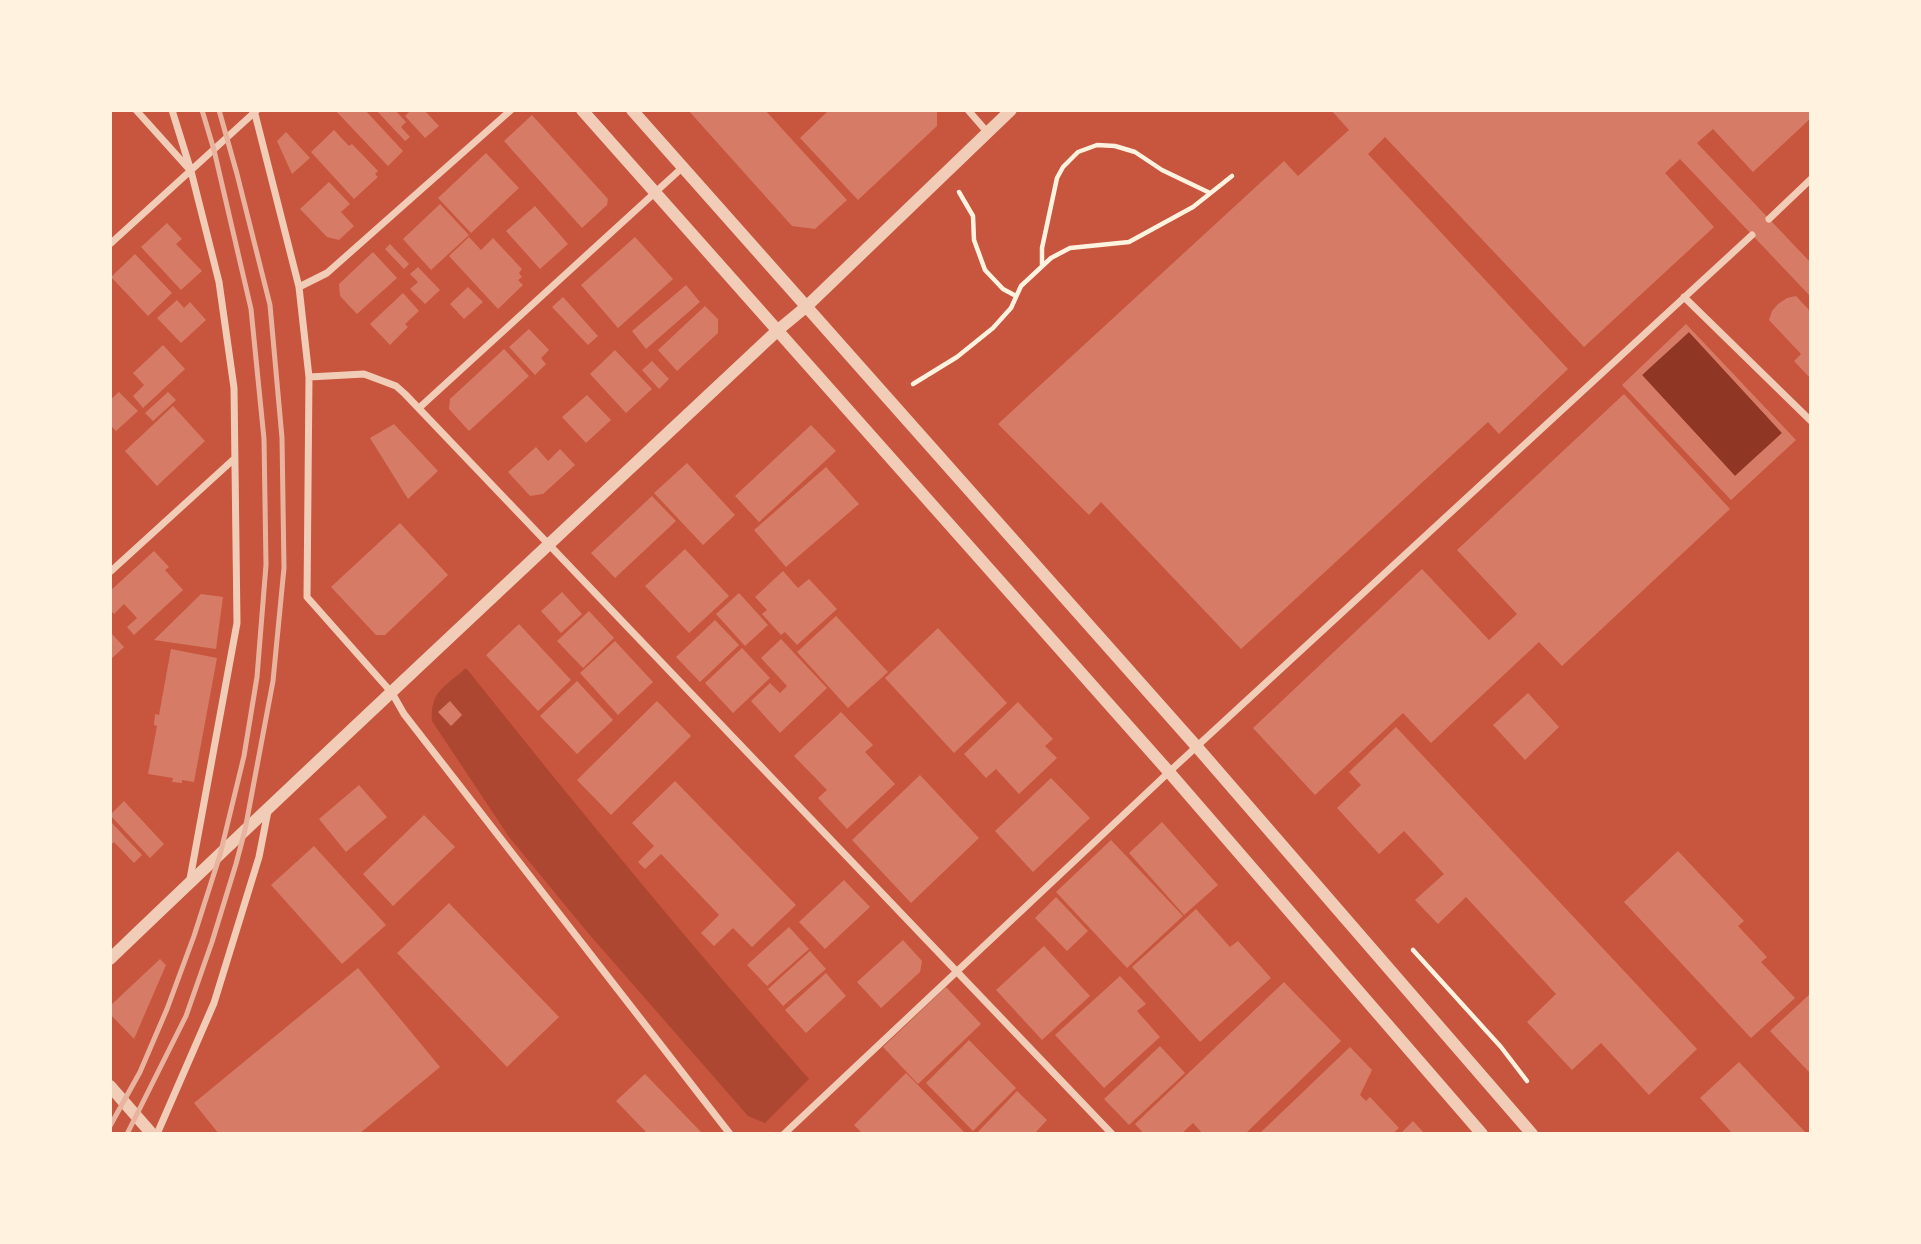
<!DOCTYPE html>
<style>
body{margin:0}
#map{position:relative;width:1921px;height:1244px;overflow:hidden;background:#c8553d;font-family:Jost,sans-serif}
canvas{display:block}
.frame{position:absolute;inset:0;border:112px solid #fff3e0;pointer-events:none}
</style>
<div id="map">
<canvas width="1921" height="1244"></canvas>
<div class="frame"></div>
</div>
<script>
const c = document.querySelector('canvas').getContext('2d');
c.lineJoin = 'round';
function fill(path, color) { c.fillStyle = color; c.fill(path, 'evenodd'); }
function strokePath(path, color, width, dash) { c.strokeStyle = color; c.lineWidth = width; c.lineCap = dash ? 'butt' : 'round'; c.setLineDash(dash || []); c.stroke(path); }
const green = new Path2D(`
 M466 668C577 807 691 946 809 1079L765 1123 748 1116 588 933 509 837 432 721C430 691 445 687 466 668Z`);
const water = new Path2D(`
 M1689 332 1782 433 1735 476 1642 375Z`);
const building = new Path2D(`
 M335 110H365L403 151 388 166Z
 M376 110H395L406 122 401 127 410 137 405 141Z
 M411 110H424L439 126 425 138 405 116Z
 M688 110H765L847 200 815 229 792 226Z
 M829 110H937V126L858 200 800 138Z
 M1331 110H1811V118L1753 172 1713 129 1697 143 1811 263V297L1680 159 1665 173 1714 227 1584 347 1385 137 1368 154 1568 369 1499 434 1488 422 1241 649 1101 502 1089 515 998 424 1284 161 1298 176 1349 130Z
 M532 115 608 199 607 205 582 228 504 141Z
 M334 130 349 146 352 144 378 171 375 174 378 177 354 199 311 152Z
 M286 132 310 158 292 174 277 141Z
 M486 153 519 188 471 233 438 198Z
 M329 182 350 204 341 212 354 226 339 240 327 237 300 209Z
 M440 204 469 235 431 270 403 239Z
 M535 206 568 244 540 269 506 231Z
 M167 223 182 239 176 244 202 271 181 290 141 247Z
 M469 237 481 250 493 238 522 269 519 273 522 277 518 280 523 285 498 309 449 256Z
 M635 237 673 279 618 328 581 285Z
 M390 244 409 264 404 269 385 249Z
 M373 252 397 278 357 314 340 296 339 284Z
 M135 254 172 293 148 316 111 277Z
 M418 267 440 290 425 304 410 289 418 282 410 274Z
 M686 285 700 302 646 349 632 331Z
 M468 287 483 302 464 319 450 304Z
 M403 293 419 311 405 324 408 327 390 345 370 324Z
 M1796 296 1811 312V379L1794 361 1801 354 1769 320 1772 311 1778 304 1787 298Z
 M563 297 598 336 588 345 552 307Z
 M177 300 184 308 190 302 206 320 181 343 157 318Z
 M705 306 718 319V333L677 371 658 350Z
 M1686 324 1796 440 1731 500 1622 385ZM1689 332 1782 433 1735 476 1642 375Z
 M529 329 549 350 541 358 546 364 535 375 509 347Z
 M163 345 185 369 143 408 133 396 144 385 133 373Z
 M504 349 529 376 469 431 449 409 450 399Z
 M615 350 652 389 626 413 590 374Z
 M652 361 669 379 659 389 642 370Z
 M119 392 138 411 116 431 110 425V400Z
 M168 392 176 400 153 421 145 413Z
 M1624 394 1730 509 1562 666 1539 642 1431 743 1403 713 1315 795 1253 728 1422 569 1489 640 1517 614 1457 550Z
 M587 395 611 420 586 443 562 417Z
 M173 406 205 441 157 486 125 451Z
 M394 424 438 471 408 499 370 438Z
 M811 425 836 451 759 522 735 496Z
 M536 447 548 461 560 449 575 465 543 494 530 496 508 472Z
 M687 463 735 515 703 545 654 493Z
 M826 467 859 504 786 567 754 530Z
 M652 496 676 521 615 578 591 553Z
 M400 523 448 575 385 635H376L331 587Z
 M685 549 729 596 689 633 645 586Z
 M154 551 169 567 165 570 183 590 134 635 127 627 137 618 124 604 114 614 110 610V591Z
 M783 571 798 588 809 579 837 609 797 645 785 632 781 635 762 614 767 610 755 597Z
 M562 592 582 614 561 633 541 611Z
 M739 593 768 625 745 646 716 614Z
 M201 594 223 597 216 649 154 640Z
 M589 611 614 638 583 668 557 641Z
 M836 616 888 672 848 708 797 652Z
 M715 620 739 645 700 682 676 657Z
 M519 624 571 680 538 711 486 655Z
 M938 628 1007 703 954 753 885 678Z
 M110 632 124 647 110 660Z
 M781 639 827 688 780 733 751 701 770 683 780 693 787 686 761 658Z
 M615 641 653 682 618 715 580 673Z
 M742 648 770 678 733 713 705 683Z
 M171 649 217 658 194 782 182 780V783L172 782 173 778 148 774 157 726 154 725 155 714 159 715Z
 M577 681 613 720 577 754 540 716Z
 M1528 693 1559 727 1525 760 1493 725Z
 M450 701 462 715 451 726 438 712Z
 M657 701 691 736 611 815 577 780Z
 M1018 702 1053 739 1045 746 1057 758 1019 794 996 769 986 778 964 754Z
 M841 712 873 745 865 752 895 784 847 829 818 798 827 790 794 756Z
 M1396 727 1697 1049 1649 1095 1601 1043 1572 1070 1527 1022 1556 994 1466 897 1438 924 1415 900 1444 874 1404 831 1379 854 1337 808 1361 785 1349 772Z
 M920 775 979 838 911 903 852 840Z
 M1051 778 1090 818 1033 872 995 831Z
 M675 781 796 905 752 947 733 928 714 946 701 933 719 915 661 854 645 869 638 862 654 846 632 823Z
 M359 785 387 817 346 852 319 819Z
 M124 801 164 844 150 858 110 815Z
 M424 815 455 847 393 906 363 874Z
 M110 821 142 855 134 863 114 842 110 846Z
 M1162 822 1218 885 1184 915 1129 853Z
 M1111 840 1183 916 1127 968 1056 892Z
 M314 846 386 925 342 964 271 885Z
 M1678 851 1744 921 1738 926 1767 957 1761 962 1795 998 1751 1038 1624 902Z
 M844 880 870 907 825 949 799 922Z
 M1056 897 1088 931 1067 951 1035 918Z
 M449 903 559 1017 507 1067 397 953Z
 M1196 909 1230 947 1238 941 1271 978 1200 1042 1132 967Z
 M789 927 809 949 767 986 747 965Z
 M903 940 922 961 920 972 881 1008 857 982Z
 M1044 946 1090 996 1042 1040 996 990Z
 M810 951 826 969 783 1006 768 989Z
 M160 959 166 965 134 1039 110 1014V1006Z
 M358 968 440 1067 359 1134H219L194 1103Z
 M826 973 846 996 806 1033 785 1010Z
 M1120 976 1146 1004 1137 1011 1160 1037 1104 1088 1055 1035Z
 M1284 982 1341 1041 1245 1134H1203L1193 1123 1181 1134H1144L1135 1124Z
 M946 987 981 1024 918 1084 883 1047Z
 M1811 993V1074L1770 1031Z
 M969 1040 1016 1088 973 1131 926 1083Z
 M1160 1046 1185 1073 1129 1125 1104 1099Z
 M1350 1047 1372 1070 1360 1095 1366 1101 1370 1097 1399 1128 1392 1134H1259Z
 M1739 1062 1807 1134H1733L1700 1098Z
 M906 1073 966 1134H863L854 1125Z
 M645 1074 703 1134H648L616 1101Z
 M1017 1091 1047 1120 1034 1134H976Z
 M1413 1121 1425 1134H1400Z`);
const path = new Path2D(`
 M959 192 973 216 974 240 985 270 1003 289 1016 296
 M1042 266V248L1057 178 1063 167 1078 152 1097 145 1115 146 1135 152 1162 170 1210 193
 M913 384 957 357 993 328 1011 308 1021 286 1051 258 1070 248 1129 242 1193 207 1232 176
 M1413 950 1501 1047 1527 1081`);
const minor = new Path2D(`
 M136 110 189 169
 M172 110 191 171 219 282 234 388 237 623 190 879
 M254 110 299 287 309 377 307 597 392 693 404 714 730 1134
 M968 110 988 133
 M1769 219 1811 179
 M110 244 256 111
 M299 287 327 273 511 110
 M1684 297 1811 421
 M309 377 364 374 396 386 405 394 1112 1134
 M419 408 683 167
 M110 572 234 459
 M157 1134 214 1003 259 857 268 811
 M784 1134 1169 772 1752 235`);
const tertiary = new Path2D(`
 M582 110 1169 772 1482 1134
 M632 110 1197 747 1532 1134
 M110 959C331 747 555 539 778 330L807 306 1011 110
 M110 1086 152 1134`);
const rail = new Path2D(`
 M110 1126 140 1072 167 1009 194 936 220 855 244 756 257 677 266 565 264 439 251 309 214 150 202 110
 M127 1134 186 1016 212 942 236 864 245 830 273 681 284 568 282 438 270 305 237 174 219 110`);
fill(green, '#ae4732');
fill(water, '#8f3625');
fill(building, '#d67c66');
strokePath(path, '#fff3e0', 4.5);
strokePath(minor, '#f1ccb7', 7);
strokePath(tertiary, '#f1ccb7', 12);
strokePath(rail, '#e9b49f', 5);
</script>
